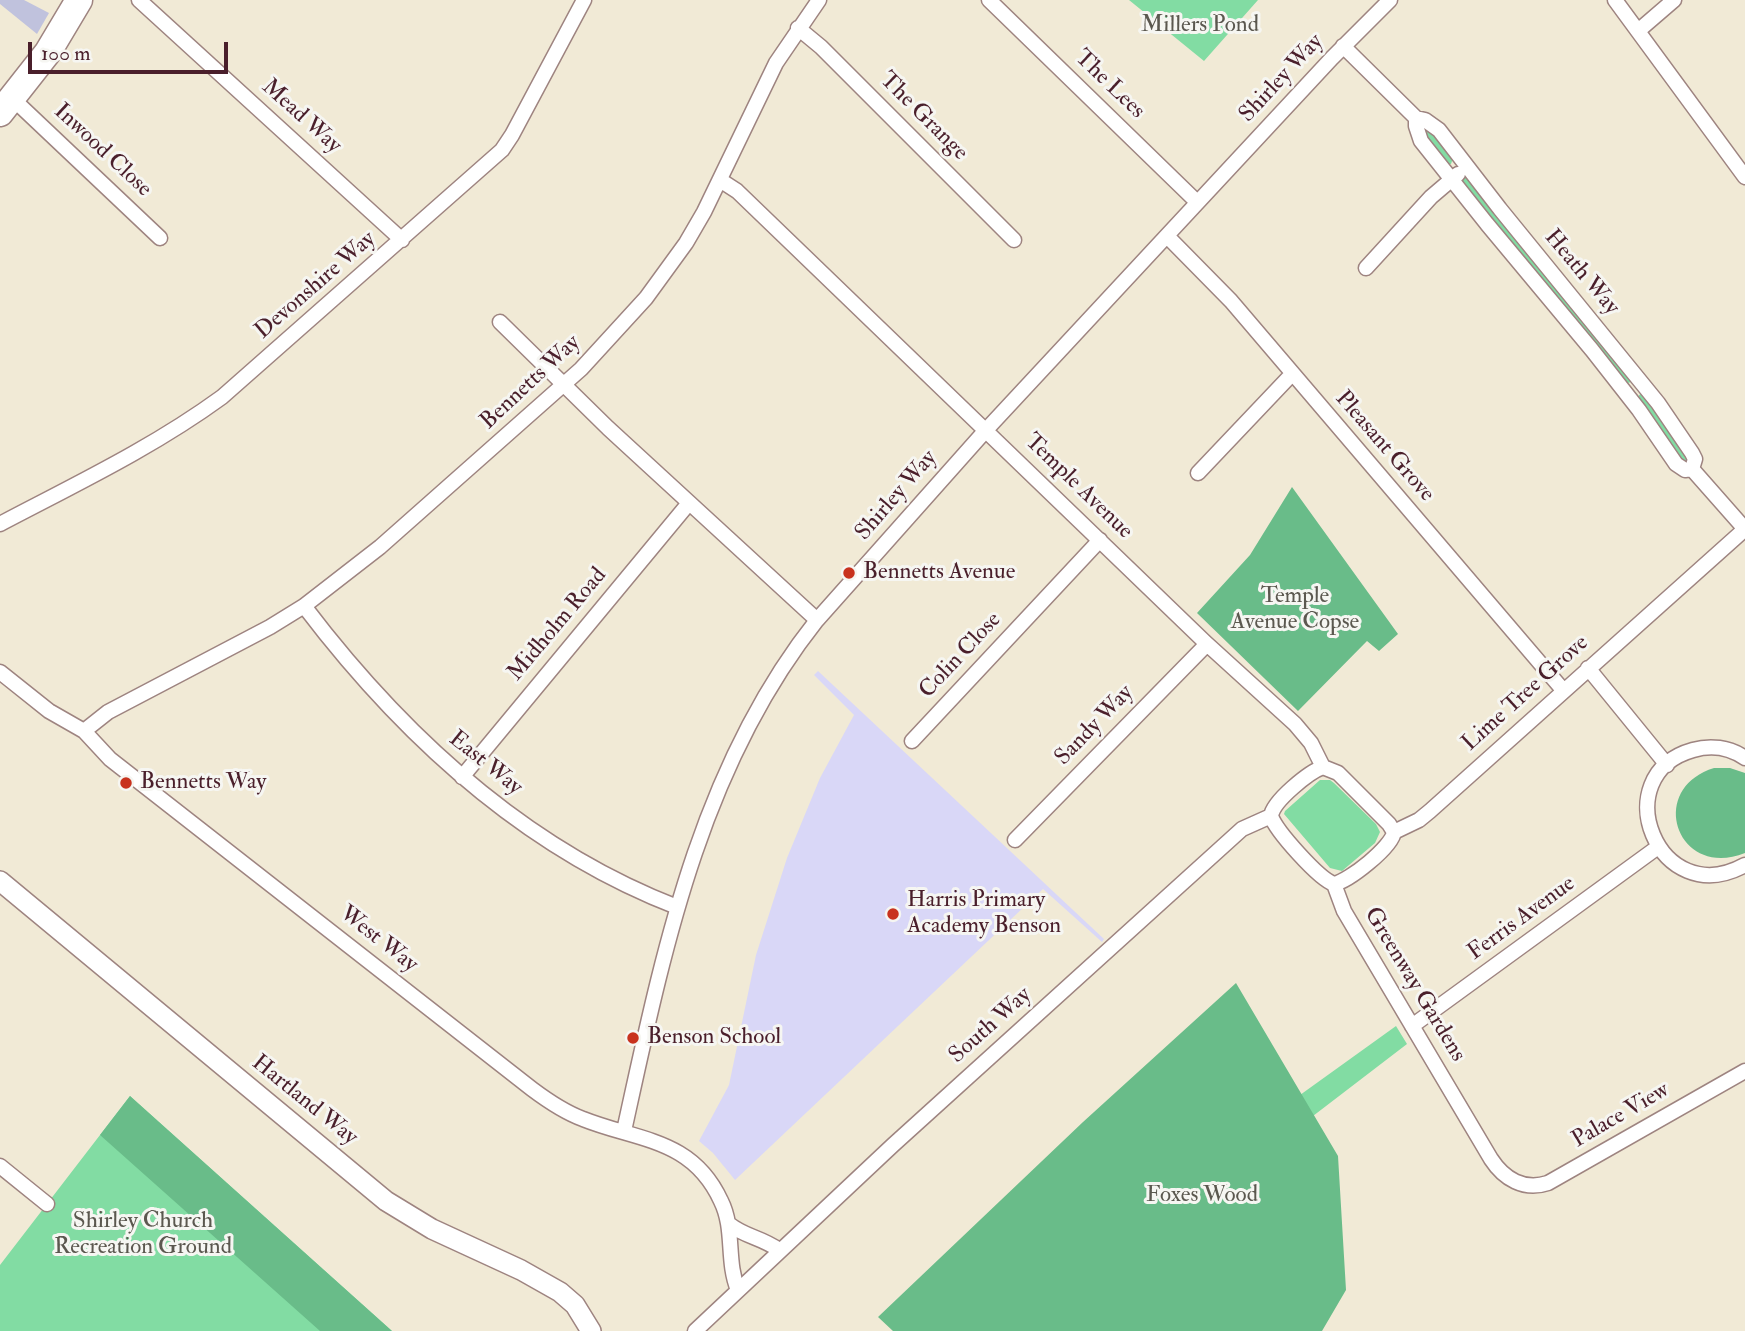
<!DOCTYPE html>
<style>
body{margin:0}
#map{position:relative;width:1745px;height:1331px;overflow:hidden;background:#f1ead6;font-family:"IM FELL Double Pica",serif}
canvas{display:block}
.scale{position:absolute;left:28px;top:42px;width:200px;height:32px;box-sizing:border-box;border:4px solid #4a1f2b;border-top:0;padding-left:9px;font-size:21px;line-height:24px;white-space:nowrap;color:#4a1f2b;-webkit-text-stroke:5px #f6f6f2;paint-order:stroke}
</style>
<div id="map">
<canvas width="1745" height="1331"></canvas>
<div class="scale">100 m</div>
</div>
<script>
const c = document.querySelector('canvas').getContext('2d');
c.lineJoin = 'round';
function fill(path, color) { c.fillStyle = color; c.fill(path, 'evenodd'); }
function strokePath(path, color, width, dash) { c.strokeStyle = color; c.lineWidth = width; c.lineCap = dash ? 'butt' : 'round'; c.setLineDash(dash || []); c.stroke(path); }
function label(font, color, halo, rows, align = 'center') {
  c.font = font + ' "IM FELL Double Pica",serif'; c.lineWidth = 6; c.setLineDash([]); c.textBaseline = 'middle'; c.strokeStyle = halo; c.fillStyle = color; for (const [text, x, y, turn = 0] of rows) {
    c.save(); c.translate(x, y); c.rotate((+turn || 0) * Math.PI / 180); c.textAlign = isNaN(turn) ? turn : align; if (halo) c.strokeText(text, 0, 0); c.fillText(text, 0, 0); c.restore();
  }
}
const built = new Path2D(`
 M818 671 1104 939 1102 942 1043 889 735 1180 713 1153 699 1141 729 1085 756 955 787 858 820 778 854 715 814 675Z`);
const industrial = new Path2D(`
 M0 0H24L49 13 37 34 0 4Z`);
const green = new Path2D(`
 M1129 0H1258L1204 61Z
 M1421 126H1427L1453 158 1451 164H1447L1427 141Z
 M1465 177 1470 181 1631 382 1625 384 1463 187 1461 179Z
 M1641 393 1646 396 1690 461 1684 465 1637 398Z
 M1320 780H1330L1334 783 1376 824 1380 832 1375 843 1342 871 1330 868 1284 814 1285 811Z
 M1396 1026 1407 1044 1313 1116 1300 1095Z
 M130 1096 392 1331H0V1265Z`);
const forest = new Path2D(`
 M1292 487 1398 634 1379 651 1367 641 1298 711 1197 613 1250 555Z
 M1714 768H1730L1745 773V853C1677 880 1646 789 1714 768Z
 M1236 983 1338 1156 1346 1290 1322 1331H893L878 1317 1083 1122Z
 M130 1096 392 1331H320L100 1135Z`);
const street = new Path2D(`
 M139 0 402 240
 M989 0 1197 202
 M1615 0 1745 177
 M798 28 821 47 1014 240
 M1638 31 1674 0
 M1343 46 1416 118 1425 120 1439 130 1500 209 1658 403 1692 453 1695 459 1692 469 1745 529
 M12 98 160 238
 M1416 118V126L1421 141 1487 224 1592 350 1639 410 1676 464 1685 470 1692 469
 M720 180 737 191 1207 644 1295 724 1311 743 1323 767
 M1167 236 1231 301 1563 690
 M1366 268 1431 197 1458 174
 M500 322 608 428 817 620
 M1198 473 1292 374
 M0 524C76 484 152 448 222 397L502 150 512 135 584 0
 M304 606C402 735 524 848 677 907
 M1588 668 1667 765
 M0 672 49 711 84 731 110 759 532 1089C548 1101 564 1112 583 1119 638 1141 692 1138 721 1201 735 1229 726 1261 738 1290
 M84 731 108 712 270 627 304 606 380 547 581 369 646 298 686 243 704 212 776 63 819 0
 M912 741 1100 540
 M1745 758C1729 747 1710 745 1693 750 1604 775 1658 913 1745 865
 M1323 767 1338 773 1389 824 1394 832
 M462 777 689 503
 M1271 816C1276 831 1319 879 1334 884L1344 911 1491 1159C1504 1179 1524 1191 1548 1183L1745 1071
 M1271 816C1273 801 1309 772 1323 767
 M1015 840 1207 644
 M1334 884C1349 881 1392 847 1394 832L1419 820 1430 811 1745 529
 M1412 1026 1658 847
 M624 1131C663 953 700 767 817 620L986 430 1332 58 1390 0
 M0 1166 47 1204
 M729 1224C745 1237 761 1237 779 1250
 M695 1331 893 1145 1242 829 1271 816`);
const secondary = new Path2D(`
 M0 881 386 1201 432 1229 521 1270 560 1292 575 1305 591 1331`);
const highway = new Path2D(`
 M0 113 48 52 79 0`);
const markers = [
 [849,573,7,"#c8321e"],
 [126,783,7,"#c8321e"],
 [893,914,7,"#c8321e"],
 [633,1038,7,"#c8321e"]
];
const parkNames = [
 ["Millers Pond",1200,26],
 ["Temple",1295,597],
 ["Avenue Copse",1295,623],
 ["Foxes Wood",1202,1196],
 ["Shirley Church",143,1222],
 ["Recreation Ground",143,1248]
];
const streetNames = [
 ["Shirley Way",1282,79,-47],
 ["The Lees",1109,85,44],
 ["Mead Way",301,117,42],
 ["The Grange",923,117,45],
 ["Inwood Close",102,151,43],
 ["Heath Way",1581,273,50],
 ["Devonshire Way",316,286,-41],
 ["Bennetts Way",531,383,-43],
 ["Pleasant Grove",1384,447,49],
 ["Temple Avenue",1078,487,44],
 ["Shirley Way",897,496,-49],
 ["Midholm Road",558,625,-50],
 ["Colin Close",961,656,-47],
 ["Lime Tree Grove",1526,694,-42],
 ["Sandy Way",1095,726,-46],
 ["East Way",485,764,39],
 ["Ferris Avenue",1522,919,-36],
 ["West Way",378,940,38],
 ["Greenway Gardens",1414,985,59],
 ["South Way",991,1026,-42],
 ["Hartland Way",304,1101,39],
 ["Palace View",1621,1116,-30]
];
const poiNames = [
 ["Bennetts Avenue",863,573],
 ["Bennetts Way",140,783],
 ["Harris Primary",907,901],
 ["Academy Benson",907,927],
 ["Benson School",647,1038]
];
fill(built, '#d9d7f7');
fill(industrial, '#c0c2dd');
fill(green, '#82dca3');
fill(forest, '#69bc89');
strokePath(street, '#9e8480', 17);
strokePath(secondary, '#9e8480', 22);
strokePath(highway, '#9e8480', 29);
strokePath(street, '#fff', 14);
strokePath(secondary, '#fff', 19);
strokePath(highway, '#fff', 26);
for (const [x, y, r, color] of markers) { const dot = new Path2D(); dot.arc(x, y, r, 0, 2 * Math.PI); c.fillStyle = color; c.fill(dot); strokePath(dot, '#f6f6f2', 2.5); }
label('23px', '#5b584f', '#f6f6f2', parkNames);
label('23px', '#4a1f2b', '#f6f6f2', streetNames);
label('23px', '#4a1f2b', '#f6f6f2', poiNames, 'left');
</script>
